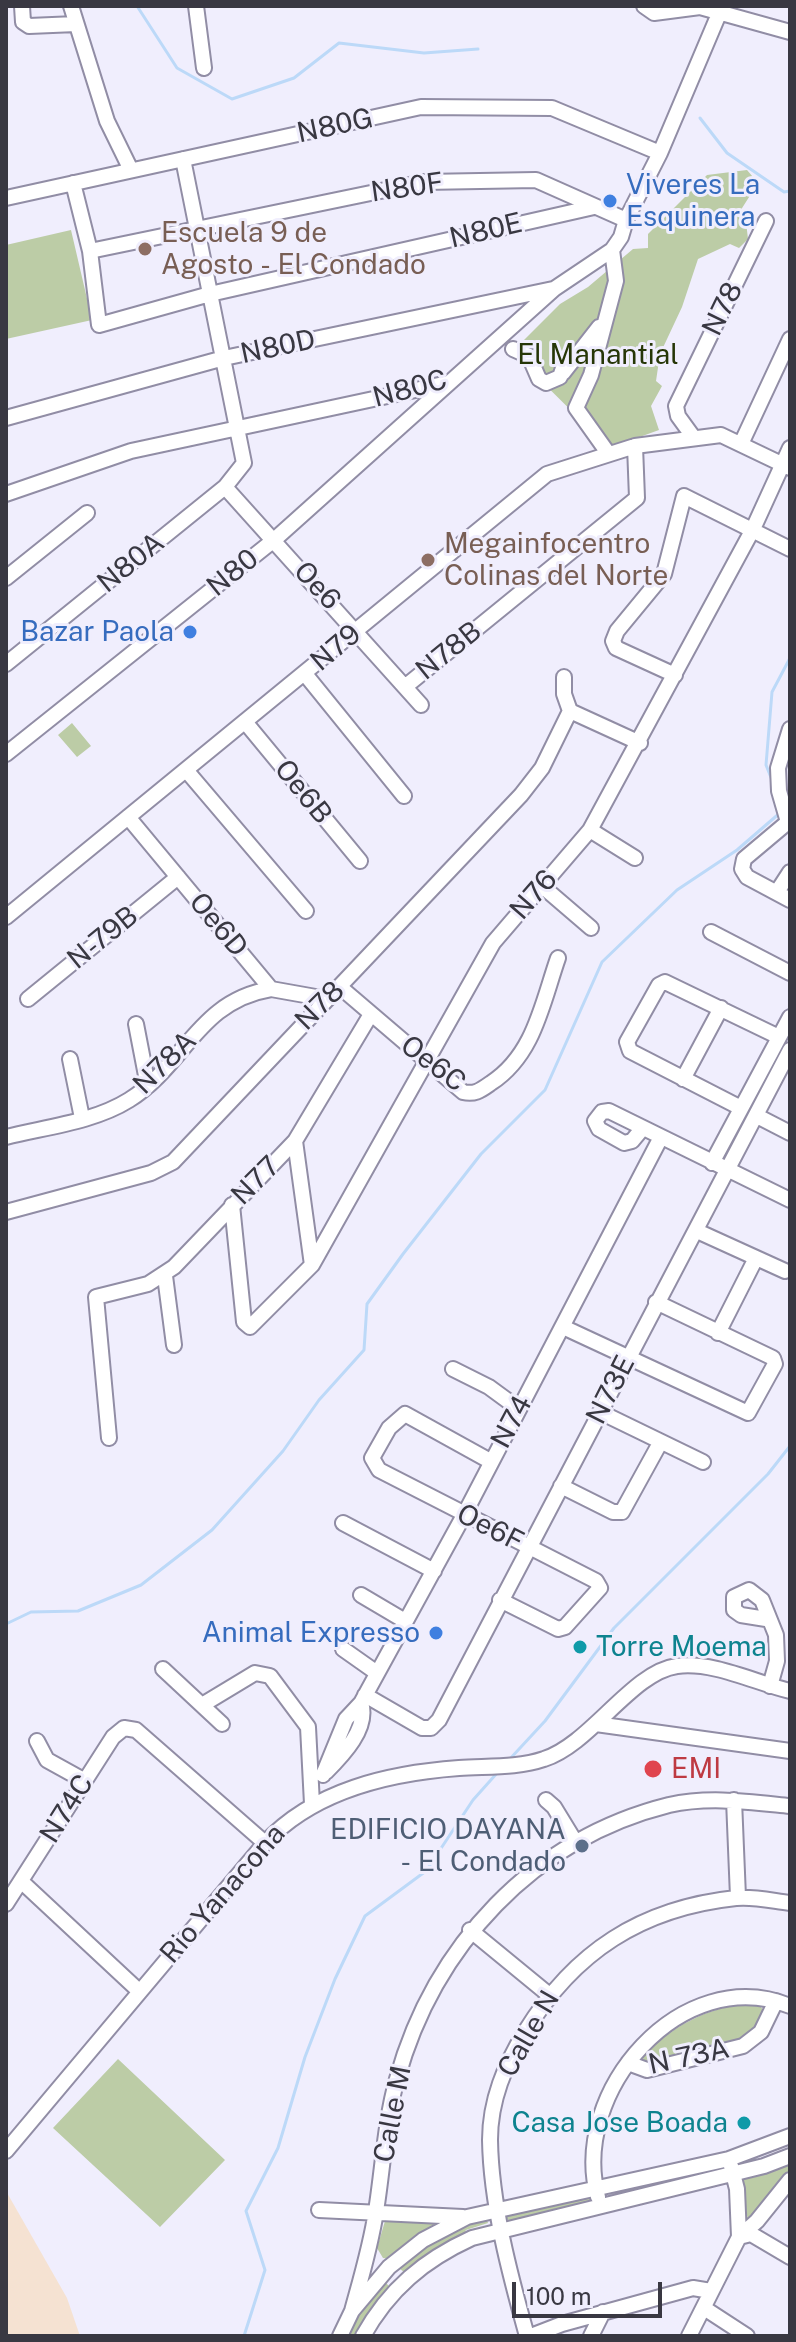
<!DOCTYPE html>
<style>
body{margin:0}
#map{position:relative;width:796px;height:2342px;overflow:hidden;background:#f0eefd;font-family:"Public Sans",sans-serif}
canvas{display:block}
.frame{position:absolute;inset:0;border:8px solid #393842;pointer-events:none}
.scale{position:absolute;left:512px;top:2282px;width:150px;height:36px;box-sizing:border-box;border:4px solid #393842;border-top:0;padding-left:10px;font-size:24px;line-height:28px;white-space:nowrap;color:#393842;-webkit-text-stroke:6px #f0eefd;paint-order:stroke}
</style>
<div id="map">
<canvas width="796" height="2342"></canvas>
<div class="frame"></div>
<div class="scale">100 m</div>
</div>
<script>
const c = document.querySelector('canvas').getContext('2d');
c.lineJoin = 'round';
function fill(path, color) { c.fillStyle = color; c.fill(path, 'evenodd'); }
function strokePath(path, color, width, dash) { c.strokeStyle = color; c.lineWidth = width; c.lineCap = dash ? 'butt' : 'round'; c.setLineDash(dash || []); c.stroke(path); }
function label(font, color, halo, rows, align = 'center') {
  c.font = font + ' "Public Sans",sans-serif'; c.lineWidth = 6; c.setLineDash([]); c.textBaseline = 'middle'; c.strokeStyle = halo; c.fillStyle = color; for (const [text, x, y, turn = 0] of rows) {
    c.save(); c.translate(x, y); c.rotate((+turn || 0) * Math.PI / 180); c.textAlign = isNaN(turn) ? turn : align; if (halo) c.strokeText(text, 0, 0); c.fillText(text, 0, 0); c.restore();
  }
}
const education = new Path2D(`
 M6 2191 67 2298 80 2336H6Z`);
const green = new Path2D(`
 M747 170 758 183 737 216 746 222 748 239 739 248 730 244 698 259 682 307 660 354 656 381 662 386 651 406 659 430 609 448 512 352 560 304 588 287 633 249 648 248V234L707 175Z
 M71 230 92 320 6 339V245Z
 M72 723 91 746 77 757 58 735Z
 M748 2004 759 2005 767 2014 741 2042 648 2065 641 2056C674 2027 703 2008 748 2004Z
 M118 2059 225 2160 160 2227 53 2128Z
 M790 2161V2175L748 2222 742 2182 746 2173Z
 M590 2194 594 2198 591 2202 511 2222 506 2218 510 2213Z
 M486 2218 488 2223 466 2230 462 2237 404 2272 396 2266 468 2222Z
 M385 2221H435L438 2227 391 2259 383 2258 377 2248Z
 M383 2280 390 2287 358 2336H344L359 2309Z`);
const stream = new Path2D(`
 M137 6 177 68 232 99 294 78 339 43 424 53 478 49
 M700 118 727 153 784 192 790 191
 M772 780 766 765 772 692 790 658
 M6 1624 31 1612 78 1611 141 1585 212 1530 283 1451 319 1400 364 1350 367 1304 403 1254 481 1154 545 1090 602 962 677 890 737 850 781 812
 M508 1761 545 1721 614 1628 768 1474 790 1446
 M244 2336 265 2270 246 2211 278 2148 305 2057 335 1979 365 1916 426 1871 473 1800 498 1772`);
const minor = new Path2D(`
 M22 6 23 22 29 26 76 24
 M71 6 107 121 130 168
 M196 6 204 68
 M644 6 654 13 700 7 790 32
 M73 183 90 251 99 325 210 294 594 207
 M6 198 421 107 552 108 660 153
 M90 251 424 182 536 180 626 220
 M513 349 529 356 539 379 546 383 560 377 565 362
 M563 373 599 327
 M6 418 224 358 553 289
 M694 438 678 416 676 406 766 221
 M741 444 790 339
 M608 453 576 408 591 375 616 281 612 250
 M225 487 421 705
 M6 494 131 451 448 383
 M6 578 87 513
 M6 664 225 487 244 463 183 159
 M305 674 404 796
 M675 675 616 648 613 641 617 631 664 574 684 496 790 549
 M564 677V694L570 711 640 743
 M406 686 637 498 635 446
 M246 723 360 861
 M790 729 778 768 779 791 788 822 744 859 742 869 747 877 790 900
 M6 754 274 540 554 289 612 250 621 237 626 220 660 153 721 9
 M186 770 306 911
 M128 817 271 989 327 999
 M590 830 635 858
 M542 886 591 928
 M777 892 790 872
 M6 917 547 474 635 446 721 435 790 468
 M711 932 790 973
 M340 987 463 1092C475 1095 481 1090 491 1083 534 1055 542 1004 558 958
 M28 999 178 877
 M136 1024 148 1086
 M70 1059 82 1118
 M683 1079 721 1008
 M741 1108 630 1051 627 1042 659 985 665 982 779 1037
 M757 1116 790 1133
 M642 1129 632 1141 624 1143 599 1129 595 1121 602 1112 609 1111 790 1200
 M6 1137C46 1127 94 1122 129 1100 185 1065 198 1001 271 989
 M295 1141 312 1265
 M712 1163 790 1017
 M232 1205 244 1322 250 1327 312 1265 493 943 590 830 753 529 790 448
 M6 1212 151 1173 173 1162 521 795 542 768 570 711
 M697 1231 785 1271
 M165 1276 174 1345
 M563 1327 748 1413 775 1364 773 1358 656 1302
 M718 1333 756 1258
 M453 1369 489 1387 519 1409
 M600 1412 703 1462
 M109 1438 96 1297 148 1284 174 1267 295 1141 371 1014
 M490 1461 405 1414 389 1428 372 1458 379 1470 596 1581 600 1588 565 1627 558 1629 500 1600
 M561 1486 613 1512H622L660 1443
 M343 1523 434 1571
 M361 1595 405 1621
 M766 1619 741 1615 734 1610V1597L749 1590 762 1600 776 1635 777 1661 770 1686
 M343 1649 377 1673
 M163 1669 222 1724
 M365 1695 422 1728H431L439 1720 790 1050
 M202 1705 255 1673 270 1676 308 1727 312 1804
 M596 1724 790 1751
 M37 1741 47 1760 85 1781
 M326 1772C343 1755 369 1728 361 1703
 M323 1775 346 1719 361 1703 464 1515 660 1139
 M546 1800 554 1807 576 1843
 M734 1800 738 1897
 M22 1882 139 1991
 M6 1904 113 1737 124 1728 136 1730 265 1843
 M470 1930 548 1994
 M628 2063 647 2070 743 2046 761 2032 776 2001
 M6 2151 265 1843C314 1790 389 1773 459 1768 486 1766 518 1768 544 1759 591 1744 632 1672 677 1666 713 1661 756 1683 790 1691
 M731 2166 737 2189 739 2237
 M598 2197C569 2092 682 1962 790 2006
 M319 2210 463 2217
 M739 2237 751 2234 790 2257
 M704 2308 747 2336
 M352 2311C361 2278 371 2245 376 2211 383 2168 385 2121 397 2079 434 1946 533 1839 669 1805 709 1796 750 1802 790 1806
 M340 2336 352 2311 389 2267 423 2240 467 2217 729 2159 790 2136
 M363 2336C389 2289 424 2260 472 2238L764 2166 790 2156
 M527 2336C510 2275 491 2204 490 2140 490 2100 505 2065 525 2032 574 1952 641 1908 736 1898 753 1896 773 1901 790 1903
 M531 2336 562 2324 693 2288 711 2291
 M591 2336 603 2312
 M689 2336 739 2237 757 2221 790 2180`);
const markers = [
 [610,201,8,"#3f7fe0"],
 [145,249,8,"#8d6e63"],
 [428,560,8,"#8d6e63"],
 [190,632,8,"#3f7fe0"],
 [436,1633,8,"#3f7fe0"],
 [580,1647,8,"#0f9aa8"],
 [653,1769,10,"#e0444e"],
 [582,1846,8,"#5c6f8a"],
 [744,2123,8,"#0f9aa8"]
];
const streetNames = [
 ["N80G",335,126,-12],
 ["N80F",407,188,-8],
 ["N80E",486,231,-13],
 ["N78",723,309,-64],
 ["N80D",278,347,-12],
 ["N80C",410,389,-15],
 ["N80A",131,563,-39],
 ["N80",233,573,-39],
 ["Oe6",317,586,47],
 ["N79",336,648,-40],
 ["N78B",449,651,-39],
 ["Oe6B",303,792,51],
 ["N76",534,895,-49],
 ["Oe6D",218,925,50],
 ["N-79B",103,938,-39],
 ["N78",320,1006,-45],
 ["N78A",165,1063,-45],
 ["Oe6C",433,1064,37],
 ["N77",256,1181,-45],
 ["N73E",611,1390,-63],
 ["N74",512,1422,-62],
 ["Oe6F",490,1528,27],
 ["N74C",67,1809,-58],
 ["Rio Yanacona",223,1894,-49],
 ["Calle N",529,2034,-60],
 ["N 73A",689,2057,-12],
 ["Calle M",393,2114,-79]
];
const shopNames = [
 ["Viveres La",626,185,"left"],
 ["Esquinera",626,217,"left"],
 ["Bazar Paola",174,632],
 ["Animal Expresso",420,1633]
];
const educationNames = [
 ["Escuela 9 de",161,233],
 ["Agosto - El Condado",161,265],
 ["Megainfocentro",444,544],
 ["Colinas del Norte",444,576]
];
const parkNames = [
 ["El Manantial",598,355]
];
const cultureNames = [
 ["Torre Moema",596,1647],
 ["Casa Jose Boada",728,2123,"right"]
];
const healthNames = [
 ["EMI",671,1769]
];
const serviceNames = [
 ["EDIFICIO DAYANA",566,1830],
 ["- El Condado",566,1862]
];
fill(education, '#f5e2d2');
fill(green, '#bccca6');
strokePath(stream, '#bcd9f8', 3);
strokePath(minor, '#918da5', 18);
strokePath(minor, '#fff', 14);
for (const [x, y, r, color] of markers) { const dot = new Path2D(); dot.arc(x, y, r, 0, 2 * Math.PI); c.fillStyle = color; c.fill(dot); strokePath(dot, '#f0eefd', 3); }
label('28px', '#393842', '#f0eefd', streetNames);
label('28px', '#366cbe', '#f0eefd', shopNames, 'right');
label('28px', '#785e54', '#f0eefd', educationNames, 'left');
label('28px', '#263607', '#f0eefd', parkNames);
label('28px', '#0d838f', '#f0eefd', cultureNames, 'left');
label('28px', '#be3a42', '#f0eefd', healthNames, 'left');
label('28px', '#4e5e75', '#f0eefd', serviceNames, 'right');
</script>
